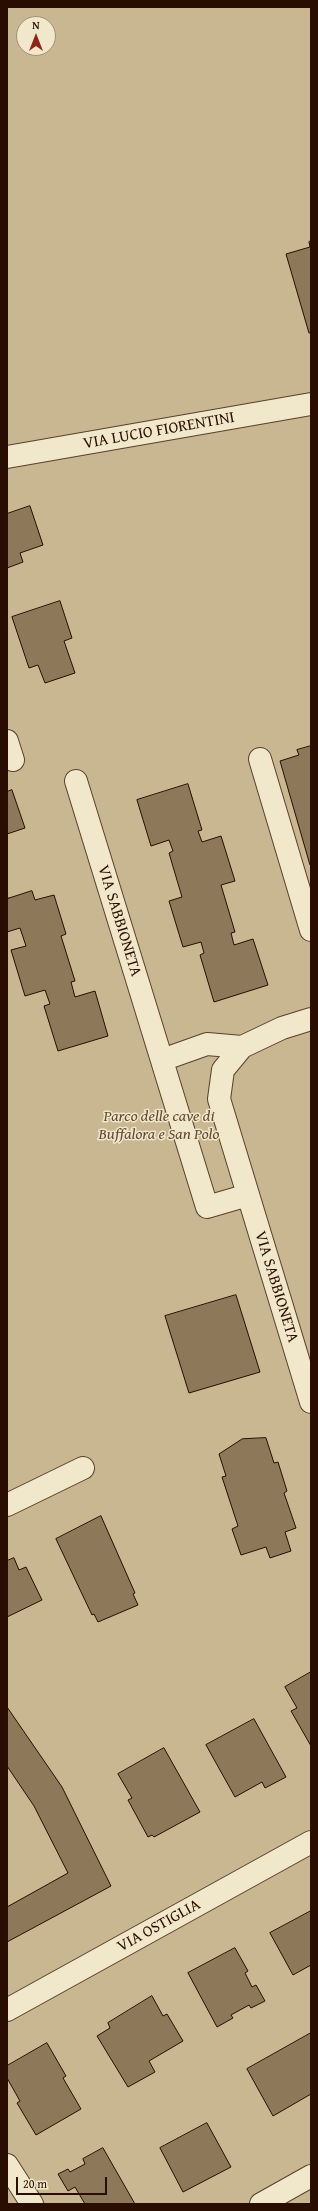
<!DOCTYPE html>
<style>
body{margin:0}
#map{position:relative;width:318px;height:2211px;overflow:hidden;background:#e9daae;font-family:"Gentium Book Plus",serif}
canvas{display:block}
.frame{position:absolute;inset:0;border:8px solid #290e00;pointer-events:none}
.north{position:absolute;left:16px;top:16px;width:40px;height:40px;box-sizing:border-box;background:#f1e7ca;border:1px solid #a19079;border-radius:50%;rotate:0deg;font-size:11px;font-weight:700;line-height:16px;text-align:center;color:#290e00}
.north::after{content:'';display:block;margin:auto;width:14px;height:18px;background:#8f2418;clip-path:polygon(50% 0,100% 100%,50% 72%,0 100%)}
.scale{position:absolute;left:16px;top:2177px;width:91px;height:18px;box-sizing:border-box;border:2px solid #290e00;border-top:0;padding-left:5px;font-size:12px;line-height:14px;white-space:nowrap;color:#290e00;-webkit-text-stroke:3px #f1e7ca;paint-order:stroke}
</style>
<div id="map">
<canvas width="318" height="2211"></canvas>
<div class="frame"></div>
<div class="north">N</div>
<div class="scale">20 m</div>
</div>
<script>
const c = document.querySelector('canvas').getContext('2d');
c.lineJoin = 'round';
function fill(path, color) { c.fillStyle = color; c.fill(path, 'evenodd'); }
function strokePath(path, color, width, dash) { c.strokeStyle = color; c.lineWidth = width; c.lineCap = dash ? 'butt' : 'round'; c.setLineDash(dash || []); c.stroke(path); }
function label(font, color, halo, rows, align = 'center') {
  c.font = font + ' "Gentium Book Plus",serif'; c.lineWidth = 3; c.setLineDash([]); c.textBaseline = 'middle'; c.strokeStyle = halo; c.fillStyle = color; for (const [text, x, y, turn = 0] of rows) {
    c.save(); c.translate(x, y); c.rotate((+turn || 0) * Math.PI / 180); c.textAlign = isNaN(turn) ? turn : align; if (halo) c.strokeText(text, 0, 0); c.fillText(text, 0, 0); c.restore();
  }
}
const green = new Path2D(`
 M7 7H311V2204H7ZM24 24H48V48H24Z`);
const building = new Path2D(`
 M311 241V333H309L286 254 310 247 309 242Z
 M30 506 43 545 20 553 23 562 7 568V514Z
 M60 601 72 638 64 641 75 673 45 683 38 665 29 668 12 617Z
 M311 746V865H310L280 761 299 755 297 750Z
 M188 784 202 830 198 831 202 842 221 836 235 881 221 885 235 932 231 933 234 945 253 939 268 985 214 1002 200 955 204 953 201 942 183 947 169 901 182 897 169 853 173 851 169 840 151 846 137 800Z
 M12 790 25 828 7 834V792Z
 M32 891 35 900 54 895 66 934 61 936 75 981 71 982 75 997 95 991 108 1036 58 1051 44 1006 50 1004 45 990 25 996 11 950 26 946 20 928 7 932V895L8 898Z
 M236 1295 260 1372 189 1393 165 1316Z
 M266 1438 274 1463 278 1462 287 1491 284 1493 296 1528 285 1532 291 1551 270 1558 266 1547 241 1555 232 1529 238 1526 222 1477 226 1476 219 1454 242 1439Z
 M101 1516 135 1593 133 1594 138 1605 98 1622 94 1614 92 1615 56 1539Z
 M14 1558 19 1570 26 1567 42 1600 7 1617V1561Z
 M311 1672V1746L291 1711 297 1708 285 1687Z
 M7 1707 62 1787 111 1886 7 1942V1907L68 1873 34 1806 7 1766Z
 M254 1719 286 1777 265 1788 262 1782 235 1797 206 1745Z
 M164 1748 200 1812 154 1837 152 1835 148 1837 128 1800 132 1798 118 1774Z
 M311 1911V1965L293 1975 270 1933Z
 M235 1948 248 1971 245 1973 252 1987 256 1985 265 2001 251 2008 249 2005 231 2015 233 2018 217 2027 188 1973Z
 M152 1996 163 2016 167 2014 183 2041 149 2061 155 2072 128 2087 97 2036 110 2028 108 2023Z
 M311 2033V2094L273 2116 247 2069Z
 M47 2043 66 2076 63 2078 81 2109 36 2135 17 2103 20 2101 7 2078V2066Z
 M207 2123 231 2167 183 2192 160 2148Z
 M103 2148 135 2204H85L75 2187 68 2191 58 2174 68 2169 70 2172 85 2164 83 2159Z`);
const minor = new Path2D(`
 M7 457 311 404
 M7 741 13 760
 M260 759 311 930
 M76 781 207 1207 248 1195
 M311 1019 282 1028 242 1047 223 1070 219 1099 311 1402
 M162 1060 207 1044 242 1047
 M7 1505 83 1468
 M7 2010 311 1842
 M7 2165 32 2204
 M261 2204 311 2176`);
const streetNames = [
 ["VIA LUCIO FIORENTINI",159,431,-10],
 ["VIA SABBIONETA",119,921,73],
 ["VIA SABBIONETA",276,1287,73],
 ["VIA OSTIGLIA",159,1926,-29]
];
const parkNames = [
 ["Parco delle cave di",159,1117],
 ["Buffalora e San Polo",159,1135]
];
fill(green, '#c8b790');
fill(building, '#8d785a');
strokePath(building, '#290e00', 1);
strokePath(minor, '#59412c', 24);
strokePath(minor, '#f1e7ca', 22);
label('16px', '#290e00', '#f1e7ca', streetNames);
label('italic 16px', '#614932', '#f1e7ca', parkNames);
</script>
